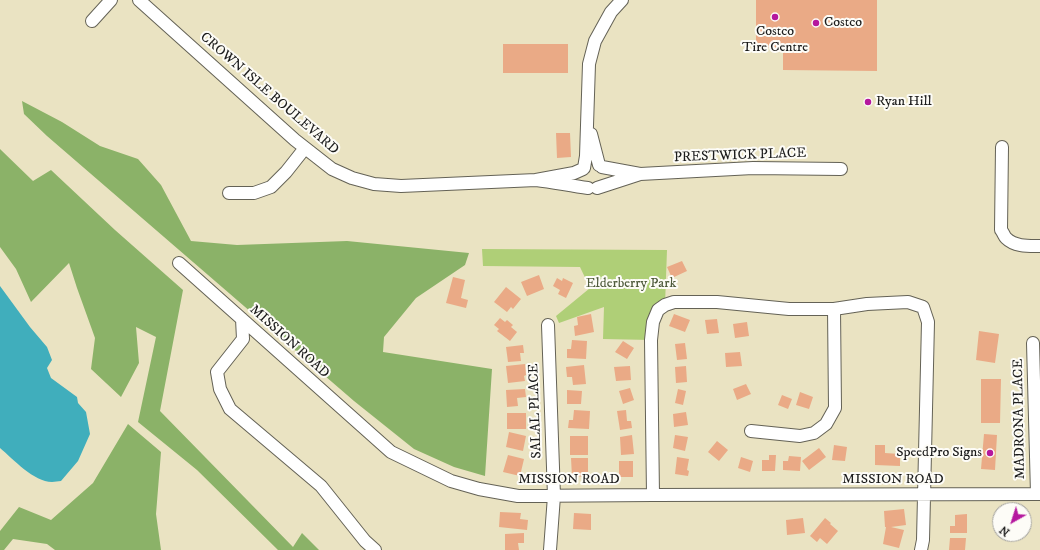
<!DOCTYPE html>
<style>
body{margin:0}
#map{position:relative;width:1040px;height:550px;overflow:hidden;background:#eae3c2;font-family:"IM FELL DW Pica",serif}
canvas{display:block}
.north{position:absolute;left:992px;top:502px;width:40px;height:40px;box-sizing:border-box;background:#fdfcf7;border:1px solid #a3a29f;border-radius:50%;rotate:219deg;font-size:11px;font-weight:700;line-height:16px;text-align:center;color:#1c1c1c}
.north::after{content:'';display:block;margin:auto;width:14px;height:18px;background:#b5179e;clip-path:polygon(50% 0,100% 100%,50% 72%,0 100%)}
</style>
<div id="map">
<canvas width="1040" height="550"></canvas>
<div class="north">N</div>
</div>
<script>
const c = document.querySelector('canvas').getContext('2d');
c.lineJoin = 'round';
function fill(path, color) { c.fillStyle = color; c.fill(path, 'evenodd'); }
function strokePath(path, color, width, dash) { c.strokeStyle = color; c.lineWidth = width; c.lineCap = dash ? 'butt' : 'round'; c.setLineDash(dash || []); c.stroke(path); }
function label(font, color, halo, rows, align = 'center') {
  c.font = font + ' "IM FELL DW Pica",serif'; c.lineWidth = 4; c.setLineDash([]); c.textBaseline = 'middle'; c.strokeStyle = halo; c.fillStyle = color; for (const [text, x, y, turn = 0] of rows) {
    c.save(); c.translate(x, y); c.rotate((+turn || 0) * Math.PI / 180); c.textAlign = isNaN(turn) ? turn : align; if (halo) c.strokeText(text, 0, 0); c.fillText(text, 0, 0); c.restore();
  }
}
const green = new Path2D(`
 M482 249 667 250 665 305 651 340 603 339 604 307 559 323 556 316 590 288 580 267 483 266Z`);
const forest = new Path2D(`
 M22 101 62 122 100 146 138 159 161 185 191 241 237 245 347 241 469 253 465 265 416 298 384 337 383 352 492 369 485 476 454 467 414 449 354 401 47 136 24 114Z
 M0 149 33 181 51 170 115 230 183 290 160 411 293 547 302 533 319 550H278L197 470 138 422 156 337 136 327 139 363 121 397 91 369 95 338 77 288 69 263 31 302 16 269 0 247Z
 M128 424 161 452 156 514 161 550H55L47 544 13 539 4 550H0V531L19 507 51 520 93 483Z`);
const water = new Path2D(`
 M0 286 30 327 47 347 52 360 47 368 51 378 77 397 78 403 86 412 90 434 78 461 61 481C58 481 55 482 52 482 34 482 13 459 0 448Z`);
const building = new Path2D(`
 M756 0H877V71L783 70V48L756 47Z
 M503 44H568V73H503Z
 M556 133H570L571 157 557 158Z
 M682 261 687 271 672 278 667 267Z
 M539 275 544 289 527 296 521 282Z
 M453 277 465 280 461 298 468 300 466 308 446 303Z
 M557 278 562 281 563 278 573 283 566 298 558 294 560 290 553 286Z
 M506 287 521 299 513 309 511 307 507 312 494 302Z
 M591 314 594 332 575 336 574 326 578 325 577 317Z
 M674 314 690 320 685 332 669 326Z
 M500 318 505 322 507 320 513 325 511 327 517 332 510 341 497 331 499 329 494 325Z
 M717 319 719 333 707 334 705 320Z
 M747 322 749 336 735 338 733 324Z
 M979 331 999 334 995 363 976 360Z
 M572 340 587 341 586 359 567 358V349H571Z
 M623 341 634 348 627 359 615 352Z
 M685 343 687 359 677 360 675 344Z
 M523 345 524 353H520L521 361 508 362 506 347Z
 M740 352 742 366 726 367 725 353Z
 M525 364 526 375 524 376 525 381 508 383 506 366Z
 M584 365 586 384 573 385 572 377H567L566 367Z
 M630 366 631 380 616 381 614 367Z
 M686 366 687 382 676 383 675 367Z
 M981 379H1001L1000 423H981Z
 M746 384 751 394 737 400 733 389Z
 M630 388 634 400 623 404 619 391Z
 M525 389 526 397 517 398 518 406 507 407 506 390Z
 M678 389 686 391 683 405 675 403Z
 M567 390 582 391 581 404H567Z
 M800 392 813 397 809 409 796 405Z
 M782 395 792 399 788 409 778 405Z
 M574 410 590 411 589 429 568 428 569 420H573Z
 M626 410 627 421H631L632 428 620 430 617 411Z
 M686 412 688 425 674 427 673 414Z
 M507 413H526V429H507Z
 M509 432 526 436 523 451 506 447Z
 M984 434 997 435 995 470 981 469Z
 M632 435 634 454 621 455 620 437Z
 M675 435 688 437 685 451 673 448Z
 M570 436H588V455H570Z
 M717 441 728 450 719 461 708 452Z
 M834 445 847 447 845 461 832 460Z
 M875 445H885V453L900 454V466L875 465Z
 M819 448 826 457 809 470 802 461Z
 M508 455 524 459 520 476 503 472Z
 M769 455H776L775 471H762V460H769Z
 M789 456 801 457 800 471 783 470V461H788Z
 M677 457 689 459 687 470 689 471 688 476 675 474Z
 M741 457 753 461 750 472 738 468Z
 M571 458H588V476L572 477Z
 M619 461H633V477H619Z
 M904 509 906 525 891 527 904 530 899 548 883 544 886 527H885L884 511Z
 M500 512 521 513 520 519 528 520 527 530 499 527Z
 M574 513 591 514V530L573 529Z
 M967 514V533H950V526H955V515Z
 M803 518 805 533 787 535 786 520Z
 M825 518 831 523 830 524 838 531 827 544 820 538 817 542 810 536Z
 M524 533V543H518L519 550H505V534Z
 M950 538H966L965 550H949Z`);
const minor = new Path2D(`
 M139 0 295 140 332 169 352 178 374 184 401 186 536 180
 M92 21 111 0
 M591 134 599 165
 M1002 147 1001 230C1003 232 1004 236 1006 238 1015 247 1029 246 1040 246
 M584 168 586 156 589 64 595 41 611 12 622 0
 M583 169 574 173 536 180C554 182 571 186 588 188
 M640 174 753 168 841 169
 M597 188 640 174 602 167
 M229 193H254L271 187 286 172 305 148
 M179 263 391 452 451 481 479 489 518 496 653 495 1040 494
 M242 319 243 339 217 372 220 389 230 409 321 486 365 541 375 550
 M548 325 554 496 550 550
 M1033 343 1037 494
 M751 431 800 436 814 433 826 424 835 408 834 309
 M653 495 651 340 653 322 658 310 665 305 674 302H717L789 309H834L867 304 908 302 923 307 928 322 923 540 921 550`);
const markers = [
 [775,17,4,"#b5179e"],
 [816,23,4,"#b5179e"],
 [868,102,4,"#b5179e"],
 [990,453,4,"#b5179e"]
];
const poiNames = [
 ["Costco",824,23],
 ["Costco",775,32,"center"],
 ["Tire Centre",775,48,"center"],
 ["Ryan Hill",876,102],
 ["SpeedPro Signs",982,453,"right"]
];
const streetNames = [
 ["CROWN ISLE BOULEVARD",269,94,41],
 ["PRESTWICK PLACE",740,156,-2],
 ["MISSION ROAD",289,342,42],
 ["SALAL PLACE",536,411,-92],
 ["MADRONA PLACE",1020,419,-91],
 ["MISSION ROAD",569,480],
 ["MISSION ROAD",893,480]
];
const parkNames = [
 ["Elderberry Park",631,284]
];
fill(green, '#afcf77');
fill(forest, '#8bb268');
fill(water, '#40aebc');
fill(building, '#eaaa86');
strokePath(minor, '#646256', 14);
strokePath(minor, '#fff', 12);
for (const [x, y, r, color] of markers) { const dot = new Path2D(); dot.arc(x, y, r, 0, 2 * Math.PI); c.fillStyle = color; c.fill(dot); strokePath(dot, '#fdfcf7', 1.5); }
label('14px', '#1c1c1c', '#fdfcf7', poiNames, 'left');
label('14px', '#1c1c1c', '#fdfcf7', streetNames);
label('14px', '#4f5b3c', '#fdfcf7', parkNames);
</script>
